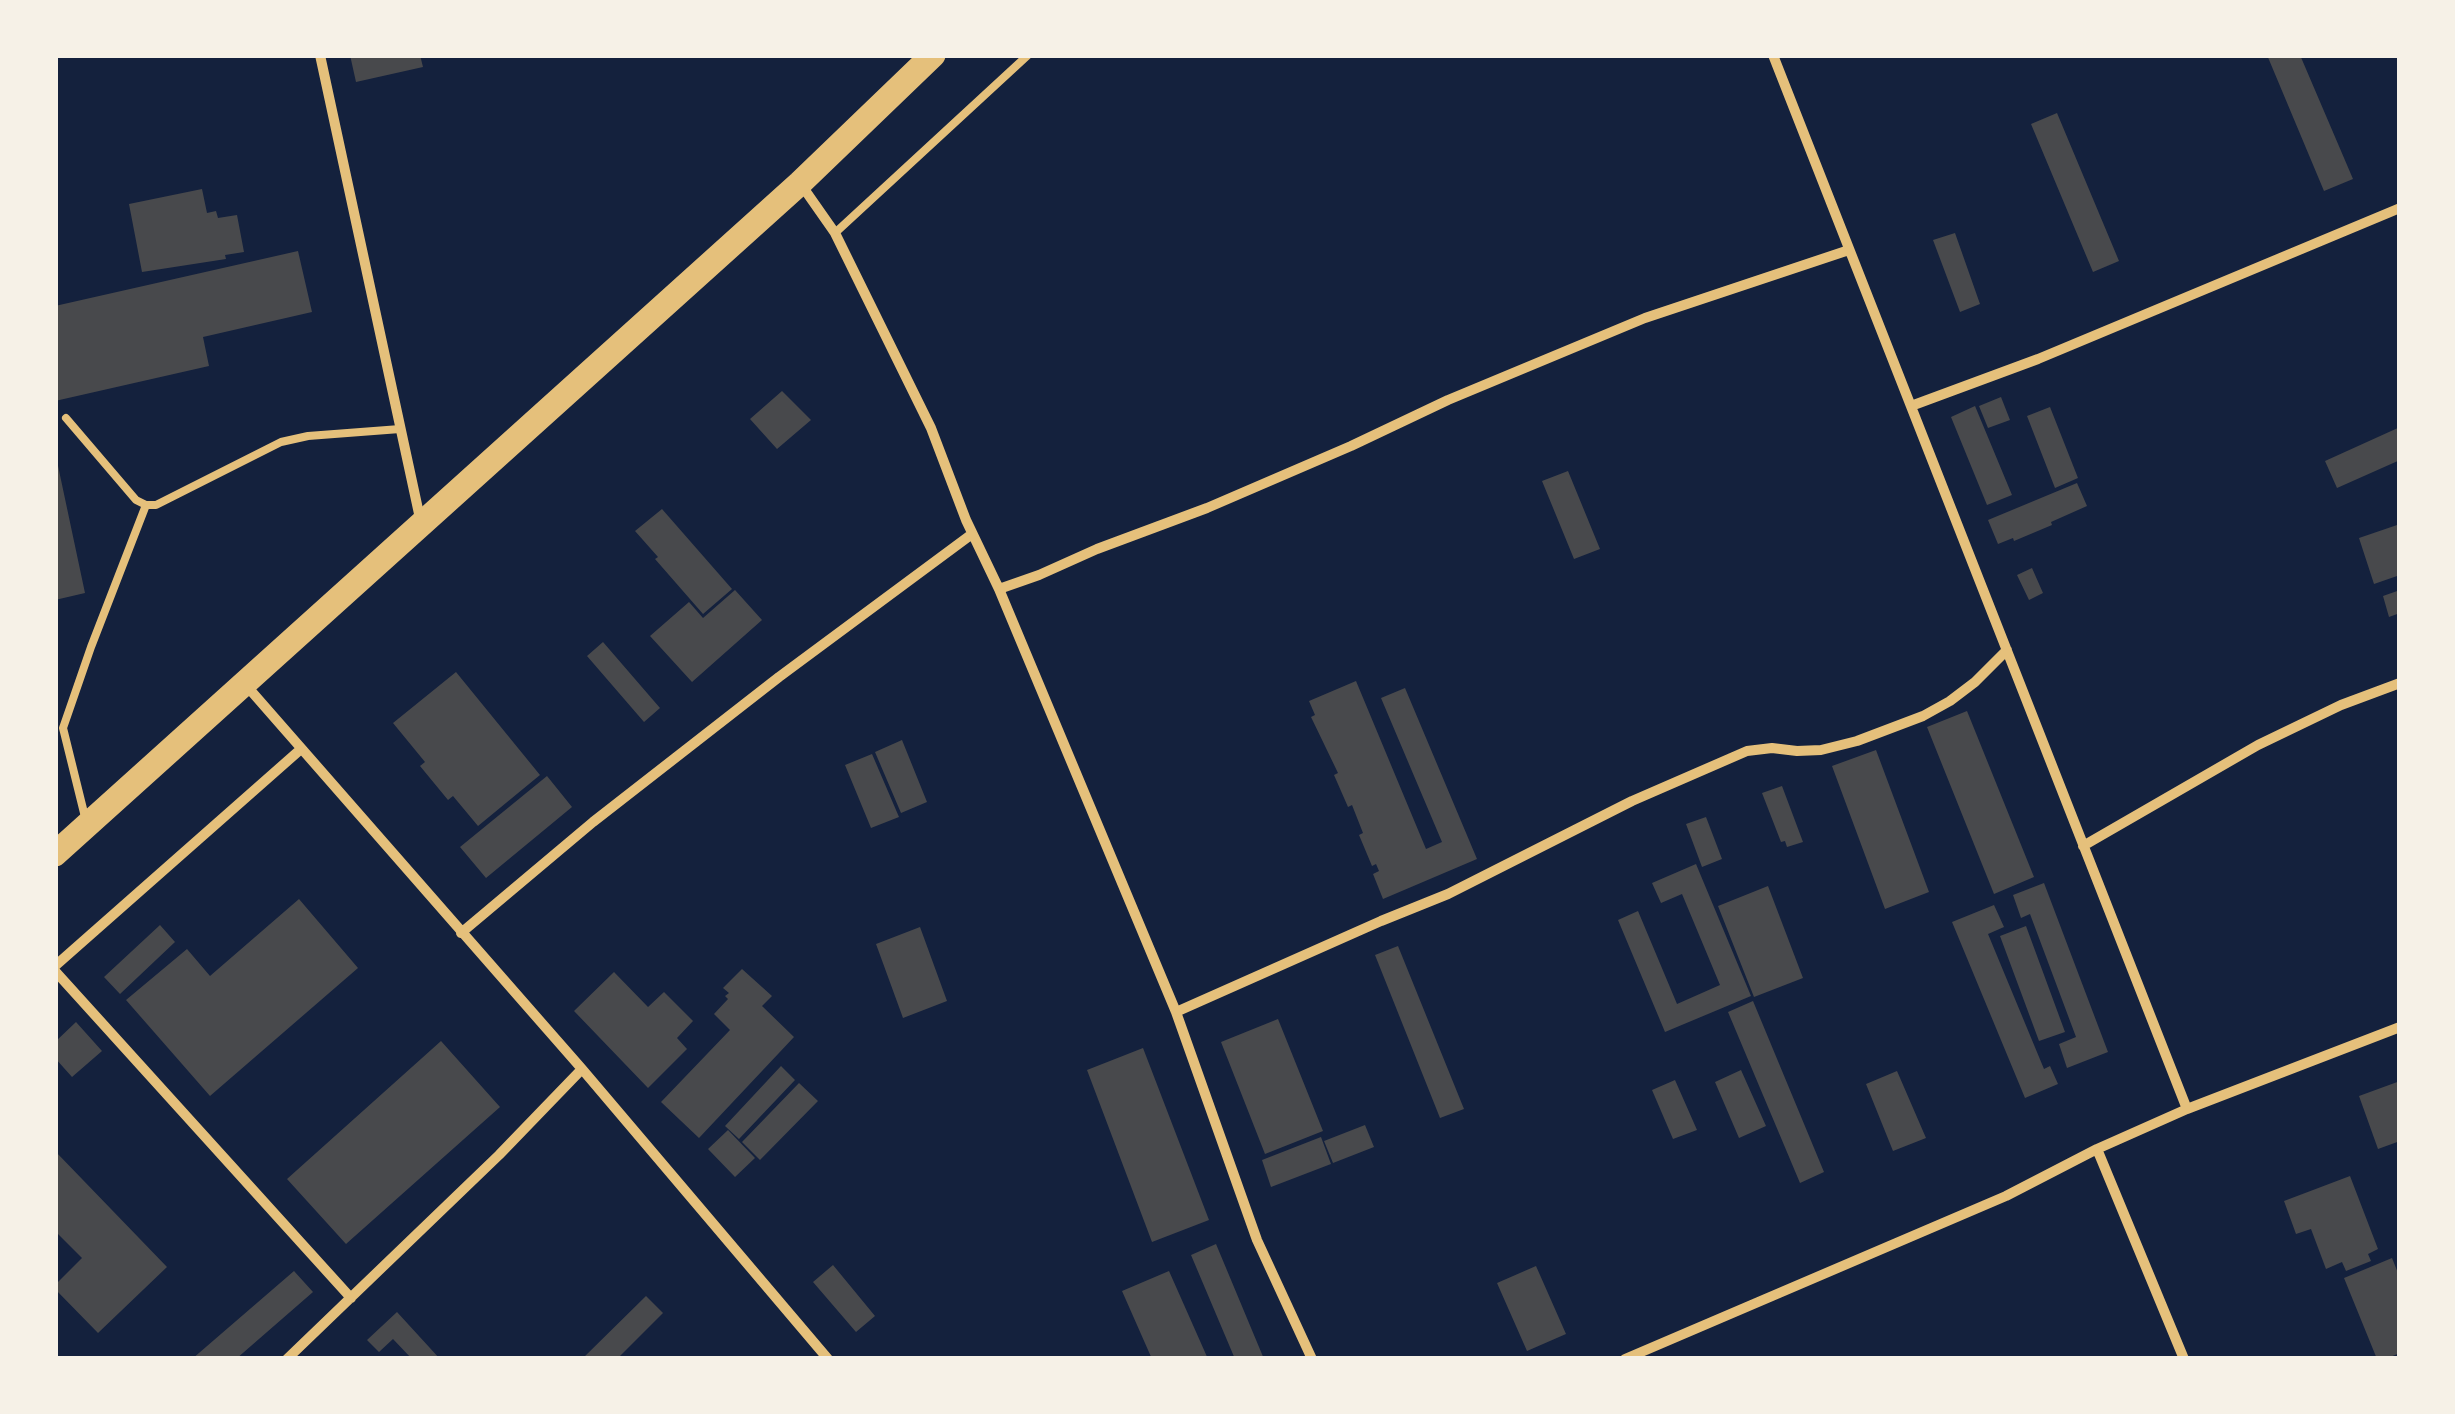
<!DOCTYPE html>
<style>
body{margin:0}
#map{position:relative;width:2455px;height:1414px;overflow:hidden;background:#14213d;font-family:"Nunito Sans",sans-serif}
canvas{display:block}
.frame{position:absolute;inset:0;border:58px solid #f6f1e7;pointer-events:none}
</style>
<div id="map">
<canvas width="2455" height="1414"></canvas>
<div class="frame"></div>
</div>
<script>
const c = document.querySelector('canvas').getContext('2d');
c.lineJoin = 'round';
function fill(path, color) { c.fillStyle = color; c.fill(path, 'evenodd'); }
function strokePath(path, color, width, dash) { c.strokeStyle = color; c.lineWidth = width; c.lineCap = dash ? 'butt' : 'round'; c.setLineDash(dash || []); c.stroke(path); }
const building = new Path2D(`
 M350 55H420L423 67 356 82Z
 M2267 55H2300L2353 179 2324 191Z
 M2057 113 2119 261 2093 272 2031 124Z
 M202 189 207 213 216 211 218 218 237 215 244 252 225 255 226 259 142 272 129 204Z
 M1955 233 1980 304 1960 312 1933 240Z
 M298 251 312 312 203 337 209 366 55 401V306Z
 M782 391 811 420 777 449 750 419Z
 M2001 397 2010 420 1988 428 1979 406Z
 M1975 406 2012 495 1987 505 1951 417Z
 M2050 407 2078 478 2055 488 2027 416Z
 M2400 427V460L2337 488 2325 461Z
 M57 461 85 593 55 600V462Z
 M1568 471 1600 549 1574 559 1542 481Z
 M2077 483 2087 506 2051 522 2052 525 2014 541 2013 538 1998 544 1988 520Z
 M662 509 732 589 703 614 655 559 658 557 635 531Z
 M2400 524V575L2374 584 2359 538Z
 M2032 568 2043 593 2029 600 2017 575Z
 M735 590 762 620 692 682 650 636 689 602 703 618Z
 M2400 590V613L2389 617 2383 596Z
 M603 642 660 708 644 722 587 656Z
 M456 672 540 775 478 826 453 796 448 800 420 766 425 762 393 723Z
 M1356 681 1426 849 1442 842 1381 698 1405 688 1477 859 1383 899 1373 874 1379 871 1376 864 1372 866 1359 835 1363 833 1352 805 1348 807 1334 775 1338 773 1311 717 1315 715 1309 701Z
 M1967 711 2034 877 1994 894 1927 727Z
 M902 740 927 802 901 813 875 752Z
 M1876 750 1929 892 1885 909 1832 766Z
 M872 754 899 817 871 828 845 765Z
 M547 776 572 807 486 878 460 847Z
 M1782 786 1803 842 1787 847 1785 841 1781 842 1762 793Z
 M1706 817 1722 859 1702 867 1686 824Z
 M1696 864 1751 996 1665 1032 1618 920 1638 911 1677 1004 1720 985 1682 894 1661 903 1652 883Z
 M2044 883 2108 1052 2067 1068 2059 1044 2076 1037 2030 914 2021 918 2013 895Z
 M1768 886 1803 978 1754 997 1718 906Z
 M299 899 358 968 210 1096 126 1000 187 949 210 976Z
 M1994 905 2004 927 1988 934 2044 1069 2050 1066 2058 1084 2025 1098 1952 922Z
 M160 925 175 942 120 994 104 977Z
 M2026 926 2065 1032 2039 1041 2000 936Z
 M920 927 947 1001 903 1018 876 944Z
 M1398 946 1464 1109 1440 1118 1375 955Z
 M742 969 772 996 762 1006 794 1037 699 1138 661 1102 730 1030 714 1014 728 999 725 996 729 993 723 988Z
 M614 972 648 1007 664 992 693 1021 677 1038 687 1049 648 1088 574 1011Z
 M1753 1001 1824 1172 1800 1183 1728 1012Z
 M1278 1019 1323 1131 1265 1154 1221 1042Z
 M76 1022 102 1051 72 1077 55 1058V1042Z
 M441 1041 500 1107 346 1244 287 1179Z
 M1143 1048 1209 1220 1152 1242 1087 1070Z
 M781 1066 795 1080 739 1139 725 1126Z
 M1741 1070 1766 1126 1739 1138 1715 1082Z
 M1897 1071 1926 1138 1893 1151 1866 1084Z
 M1675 1080 1697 1130 1673 1139 1652 1090Z
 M2400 1081V1141L2378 1149 2359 1096Z
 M799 1083 818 1101 760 1160 742 1142Z
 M1365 1125 1374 1147 1333 1163 1324 1141Z
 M728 1130 755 1158 735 1177 708 1149Z
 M1321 1137 1331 1164 1271 1187 1262 1160Z
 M55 1151 167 1267 98 1333 55 1289V1285L82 1258 55 1231Z
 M2350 1176 2378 1249 2368 1254 2371 1261 2346 1271 2342 1262 2326 1269 2311 1229 2296 1234 2284 1201Z
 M1216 1244 1264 1359H1235L1191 1255Z
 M2392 1258 2400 1278V1353L2385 1359H2377L2344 1278Z
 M833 1265 875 1316 856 1332 813 1282Z
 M1536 1266 1566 1334 1527 1351 1497 1283Z
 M294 1271 313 1292 236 1359H192Z
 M1169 1271 1208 1359H1152L1122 1291Z
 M646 1296 663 1313 617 1359H582Z
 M397 1312 440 1359H412L393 1339 379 1352 367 1340Z`);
const service = new Path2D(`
 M835 233 1028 55
 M66 418 136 500 146 505H156L281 442 308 436 400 429
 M86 821 63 728 91 647 146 505`);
const minor = new Path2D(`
 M320 55 421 523
 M1773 55 2187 1109
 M800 183 835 233 931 428 966 520 999 589 1039 575 1097 549 1207 508 1351 446 1448 400 1645 318 1849 250
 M1911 406 2038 359 2400 208
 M999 589 1176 1012 1257 1240 1312 1359
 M245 684 582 1069 828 1359
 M2083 846 2258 745 2341 705 2400 683
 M461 933 593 822 779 677 972 534
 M55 966 301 749
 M55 971 351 1298
 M1176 1012 1381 921 1448 894 1632 801 1747 751 1772 748 1797 751 1821 750 1857 741 1923 716 1950 701 1975 682 2007 650
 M2097 1149 2184 1359
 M287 1359 499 1155 582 1069
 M1625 1359 2006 1196 2097 1149 2187 1109 2400 1027`);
const primary = new Path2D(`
 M55 854 800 183 933 55`);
fill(building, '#48494c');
strokePath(service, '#e5c07b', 8);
strokePath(minor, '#e5c07b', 10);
strokePath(primary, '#e5c07b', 25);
</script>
